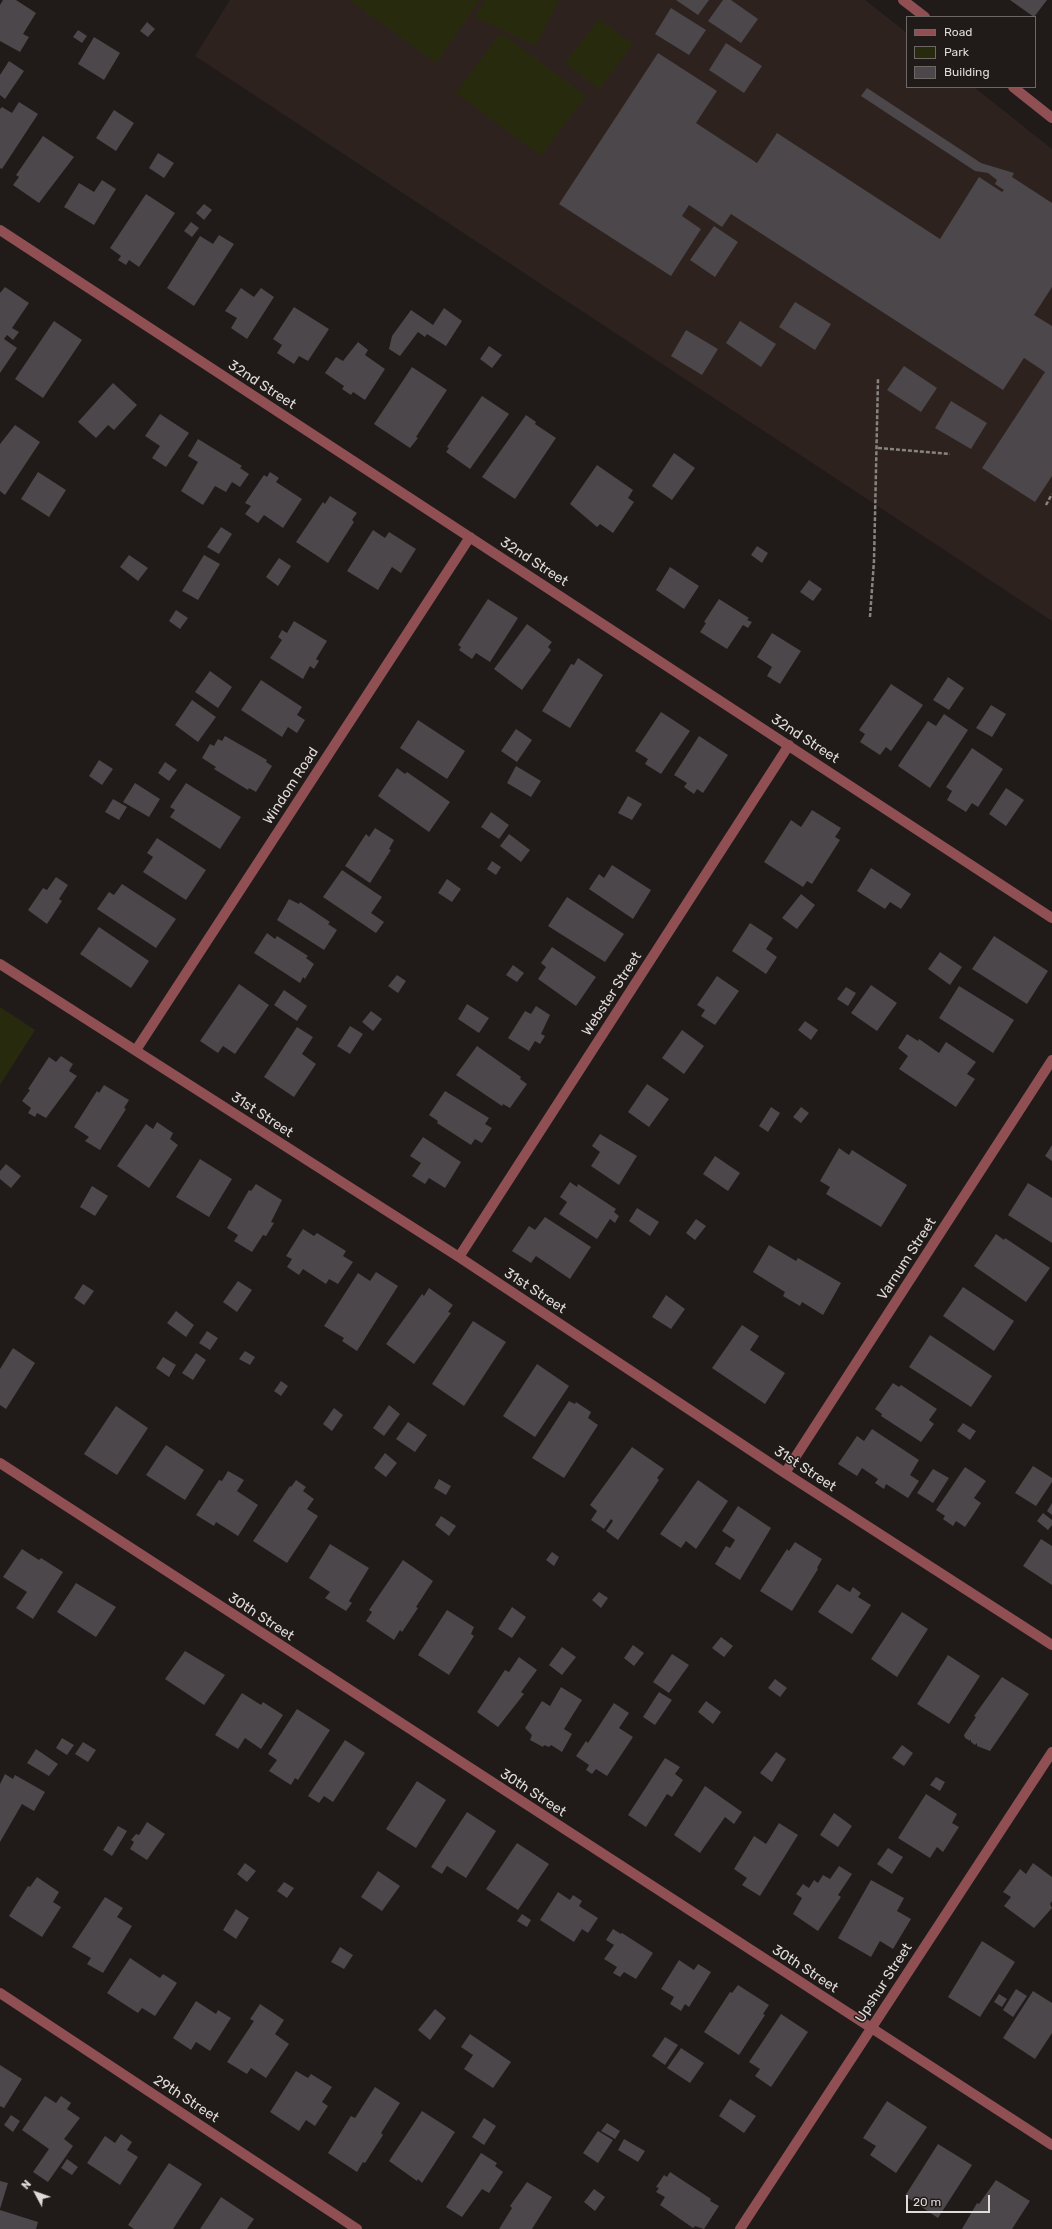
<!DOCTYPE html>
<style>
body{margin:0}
#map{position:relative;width:1052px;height:2229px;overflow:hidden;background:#201b19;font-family:Rubik,sans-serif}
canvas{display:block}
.legend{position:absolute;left:906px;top:16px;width:130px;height:72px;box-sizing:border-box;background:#201b19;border:1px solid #6c6866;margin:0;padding:5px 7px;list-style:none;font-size:12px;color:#dedbd9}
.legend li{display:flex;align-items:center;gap:8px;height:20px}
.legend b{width:20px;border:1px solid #6c6866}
.north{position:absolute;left:16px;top:2173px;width:40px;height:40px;-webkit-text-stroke:3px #201b19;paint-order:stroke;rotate:311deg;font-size:11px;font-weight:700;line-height:16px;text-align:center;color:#dedbd9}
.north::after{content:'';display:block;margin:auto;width:14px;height:18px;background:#dedbd9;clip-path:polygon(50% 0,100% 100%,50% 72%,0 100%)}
.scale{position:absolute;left:906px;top:2195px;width:84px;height:18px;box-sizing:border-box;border:2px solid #dedbd9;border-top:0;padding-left:5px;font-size:12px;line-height:14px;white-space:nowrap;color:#dedbd9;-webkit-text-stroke:3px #201b19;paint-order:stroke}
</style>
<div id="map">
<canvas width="1052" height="2229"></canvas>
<ul class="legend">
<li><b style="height:5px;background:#905053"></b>Road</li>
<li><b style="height:11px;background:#282a0e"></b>Park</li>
<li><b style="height:11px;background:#4c474b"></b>Building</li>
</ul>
<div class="north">N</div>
<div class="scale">20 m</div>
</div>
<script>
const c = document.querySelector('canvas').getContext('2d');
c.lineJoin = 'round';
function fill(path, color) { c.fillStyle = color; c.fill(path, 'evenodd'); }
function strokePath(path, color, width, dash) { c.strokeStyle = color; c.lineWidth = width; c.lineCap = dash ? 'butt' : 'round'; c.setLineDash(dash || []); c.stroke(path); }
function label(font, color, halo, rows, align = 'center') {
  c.font = font + ' Rubik,sans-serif'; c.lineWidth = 3; c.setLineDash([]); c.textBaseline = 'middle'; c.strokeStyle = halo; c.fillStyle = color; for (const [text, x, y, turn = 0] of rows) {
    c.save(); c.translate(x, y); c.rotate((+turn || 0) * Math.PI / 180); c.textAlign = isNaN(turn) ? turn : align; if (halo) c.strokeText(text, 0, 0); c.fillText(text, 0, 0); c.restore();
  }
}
const built = new Path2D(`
 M230 0H865L907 33V87H974L1052 149V621L195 56Z`);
const green = new Path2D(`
 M350 0H480L436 63Z
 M485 0H559L536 46 475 17Z
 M599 19 633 44 599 89 565 63Z
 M501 33 586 96 541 156 456 93Z
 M0 1007 35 1030 0 1085Z`);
const building = new Path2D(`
 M3 0H16L36 13 23 34 29 37 20 52 0 41V5Z
 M676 0H709L698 15Z
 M723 0H731L758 19 741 43 708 21Z
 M1010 0H1047L1034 17Z
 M671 8 706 30 689 55 655 34Z
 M147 22 155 29 148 37 140 31Z
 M78 30 87 36 82 43 73 37Z
 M94 37 120 53 104 80 78 64Z
 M726 43 762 66 744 93 709 70Z
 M658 53 717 91 696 123 757 163 777 133 940 239 979 177 1002 192 1004 190 995 184 997 180 988 173 975 171 861 96 867 88 981 163 1014 173 1012 177 1052 203V287L1034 315 1052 326V476L1035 502 982 468 1045 372 1024 358 1003 390 731 214 722 227 689 205 682 216 701 229 671 276 559 204Z
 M9 61 24 71 5 99 0 95V75Z
 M19 102 38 114 2 169 0 168V109L2 107 12 113Z
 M114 110 134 123 116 151 96 138Z
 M43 136 74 157 39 203 13 185 19 177 16 175Z
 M158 153 174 163 164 178 149 168Z
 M102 180 116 189 94 225 64 207 79 183 94 192Z
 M146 194 175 213 139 267 129 260 126 265 118 260 121 256 110 248Z
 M204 204 212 210 204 220 196 213Z
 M191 222 199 228 192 237 184 231Z
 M714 226 738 242 715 277 690 260Z
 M219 235 234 244 194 306 167 288 200 236 213 244Z
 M5 287 29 303 12 328 19 332 13 340 7 335 4 339 17 348 0 373V293Z
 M241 288 254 297 261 288 274 297 247 339 231 328 237 318 225 311Z
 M795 302 831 324 815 350 779 327Z
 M294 307 329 329 308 361 299 356 294 364 277 353 282 345 273 339Z
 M444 308 462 321 446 346 427 334 425 337 418 332 400 356 389 349 392 336 411 310 433 325Z
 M54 321 82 340 43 398 15 379Z
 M740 321 776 344 761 367 726 343Z
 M686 330 718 349 702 375 671 356Z
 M358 342 368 350 365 355 385 369 365 400 353 392 351 395 342 389 344 386 325 373 336 357 343 361Z
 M489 346 502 355 492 368 480 359Z
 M904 366 937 388 921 412 887 390Z
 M412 367 447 390 416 437 418 438 410 448 374 424Z
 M113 383 137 405 114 430 108 425 96 438 78 422Z
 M482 396 509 414 470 469 446 452 449 448 447 447Z
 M951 401 987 423 971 449 935 428Z
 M160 414 189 433 166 467 152 458 160 446 145 436Z
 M526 415 536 422 535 424 556 438 515 499 482 477Z
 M15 425 40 442 5 495 0 491V444Z
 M198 439 242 466 240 468 249 474 240 487 232 482 226 492 215 486 203 505 181 491 198 462 188 456Z
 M674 453 695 468 672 500 652 486Z
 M597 465 633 490 628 498 634 502 613 533 600 524 597 527 570 504Z
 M38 472 66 490 49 517 21 499Z
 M270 472 279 478 276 482 302 499 283 528 264 515 258 523 245 514 251 506 245 503 264 475 267 477Z
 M330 496 357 513 352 520 354 522 328 563 296 542 323 502 325 504Z
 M221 527 232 534 219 554 207 547Z
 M373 530 385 538 389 532 416 549 401 573 392 567 378 590 347 571Z
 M757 546 768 553 762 563 751 555Z
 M129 555 148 568 138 581 120 567Z
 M204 555 220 564 198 600 182 591Z
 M279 558 291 566 278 586 266 577Z
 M670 567 699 586 684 609 656 590Z
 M809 580 822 589 813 601 800 592Z
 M488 599 518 618 490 662 476 653 472 659 459 650 461 647 458 645Z
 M719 599 749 618 747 620 752 622 748 628 743 625 727 649 700 632 706 623 704 622Z
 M176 610 188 618 180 629 169 621Z
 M294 621 327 641 316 659 319 661 314 669 310 666 303 679 270 658 282 640 278 637 282 630 287 633Z
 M527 624 552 642 548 647 551 650 522 690 494 669Z
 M772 633 801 651 780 684 767 676 772 667 757 657Z
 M578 658 603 675 570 728 542 711 571 664 574 665Z
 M210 671 232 687 218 708 195 692Z
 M948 677 964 688 949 710 933 700Z
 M261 680 302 707 297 715 305 720 297 733 288 727 282 737 241 710Z
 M891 684 923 705 891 751 886 747 880 755 860 742 865 734 859 730Z
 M192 700 216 717 198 742 175 725Z
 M991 705 1006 714 992 737 976 728Z
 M661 712 690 731 661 774 645 764 648 759 635 751Z
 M944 714 968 730 930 788 898 766 928 721 936 726Z
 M418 720 465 751 447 779 400 748Z
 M516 729 532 740 517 762 501 751Z
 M225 736 267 760 266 762 272 766 256 792 249 788 248 790 214 769 216 767 202 758 210 744 214 746 218 739 222 741Z
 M699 736 728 755 703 793 697 789 694 794 684 787 687 783 674 775Z
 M972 748 1003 769 978 807 972 803 966 812 947 800 952 791 946 787Z
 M99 760 113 769 102 785 89 776Z
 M165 762 177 770 169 781 158 773Z
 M516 766 541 781 531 797 507 783Z
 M397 768 405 774 407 772 450 802 429 832 378 796Z
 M135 783 160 799 149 817 123 802Z
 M186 783 241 817 220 849 170 817 175 810 170 807Z
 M1006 788 1024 800 1006 826 989 814Z
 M628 796 642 804 632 820 618 813Z
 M113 799 127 807 119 820 105 812Z
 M812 810 841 828 835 837 840 840 812 884 807 881 803 887 764 862 791 820 801 827Z
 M491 812 509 825 499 839 481 827Z
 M375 828 394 840 389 849 391 850 370 883 345 866 366 834 369 837Z
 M509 834 530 850 521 862 500 846Z
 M157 838 206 870 186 900 143 872 153 857 147 853Z
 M492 861 501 867 496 875 487 869Z
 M612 865 651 890 633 919 589 889 599 874 604 878Z
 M871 868 911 894 901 909 890 902 885 909 857 891Z
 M342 870 382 897 371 913 384 922 376 933 323 897Z
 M56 877 68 885 59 899 62 901 47 924 28 910 43 888 47 890Z
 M447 879 461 889 452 902 438 893Z
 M122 884 176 919 156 948 97 909 109 892 114 895Z
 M801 894 815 905 797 929 782 918Z
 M567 897 624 934 605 962 548 926Z
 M289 899 299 904 300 902 330 922 328 924 337 930 324 950 277 920Z
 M750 923 773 938 766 949 777 957 766 974 732 951Z
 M99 927 149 961 131 988 80 954Z
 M267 933 275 939 277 936 308 956 306 958 314 964 305 979 303 977 300 983 254 953Z
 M994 936 1048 971 1027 1004 972 969Z
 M552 947 596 977 576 1006 538 979 546 967 541 963Z
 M940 952 962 967 950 985 928 969Z
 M513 965 524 973 517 982 506 975Z
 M397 975 406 981 398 993 388 986Z
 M717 976 739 991 715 1025 701 1016 705 1010 697 1005Z
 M239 984 269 1005 235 1054 223 1046 218 1053 200 1041Z
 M871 985 897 1003 877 1031 851 1013Z
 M959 986 1014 1020 993 1053 939 1018Z
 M846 987 856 993 848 1006 837 999Z
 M284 990 307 1006 297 1021 274 1005Z
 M467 1004 489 1018 479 1033 458 1019Z
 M536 1006 550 1015 541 1034 545 1036 540 1044 535 1041 529 1051 508 1038 525 1011 531 1014Z
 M371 1011 382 1019 373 1031 362 1022Z
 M805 1021 818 1030 811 1040 798 1030Z
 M350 1026 363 1034 350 1054 337 1046Z
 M297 1027 313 1037 302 1054 316 1064 294 1097 264 1077Z
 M682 1030 704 1046 684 1074 662 1058Z
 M907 1034 918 1041 919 1039 939 1053 946 1042 976 1062 967 1074 975 1079 956 1107 899 1069 908 1056 898 1048Z
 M477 1046 521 1077 520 1079 527 1084 510 1108 503 1104 502 1106 456 1075Z
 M61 1056 73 1064 69 1071 77 1076 46 1118 37 1113 35 1117 28 1113 31 1108 22 1101 30 1090 28 1089 49 1057 56 1062Z
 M647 1084 669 1099 649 1127 628 1112Z
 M104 1085 129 1100 124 1108 126 1109 100 1150 85 1141 89 1137 74 1127 97 1091 99 1093Z
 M445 1091 489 1118 485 1124 492 1128 482 1143 475 1139 471 1145 437 1123 438 1121 429 1115Z
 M771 1107 780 1113 768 1132 759 1126Z
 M801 1107 809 1113 801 1123 793 1117Z
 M157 1122 173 1133 170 1139 178 1145 149 1188 117 1166 146 1124 153 1129Z
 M600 1134 637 1156 619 1185 591 1166 600 1152 592 1146Z
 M423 1137 461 1162 445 1188 429 1178 425 1184 412 1176 421 1163 410 1156Z
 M1052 1145V1161L1045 1156Z
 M839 1148 849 1155 852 1150 907 1185 881 1227 826 1194 830 1187 820 1181Z
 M715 1156 740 1173 728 1191 703 1174Z
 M200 1159 232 1179 209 1217 176 1197Z
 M6 1164 21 1176 11 1188 0 1179V1171Z
 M570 1182 577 1187 578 1184 616 1209 614 1212 619 1216 615 1223 610 1219 597 1239 559 1214 567 1202 560 1197Z
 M1028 1183 1052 1198V1243L1008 1215Z
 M256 1184 282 1200 271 1222 274 1223 266 1236 263 1235 252 1252 234 1241 238 1235 227 1228 249 1190 251 1191Z
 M92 1186 108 1196 95 1216 80 1207Z
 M637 1208 659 1222 650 1236 629 1221Z
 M545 1217 591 1247 570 1279 536 1256 531 1263 512 1251 529 1226 535 1230Z
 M696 1219 706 1226 695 1240 686 1233Z
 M303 1229 314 1236 317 1233 346 1251 343 1256 353 1262 338 1284 329 1279 326 1284 303 1269 299 1275 287 1267 292 1259 286 1256Z
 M996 1234 1004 1240 1005 1238 1050 1268 1026 1302 974 1266Z
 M769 1245 796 1261 798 1258 841 1283 823 1315 802 1302 800 1306 783 1296 785 1292 753 1272Z
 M376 1272 398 1286 357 1351 342 1341 344 1338 324 1326 358 1273 370 1281Z
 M238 1281 252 1290 237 1312 223 1302Z
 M83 1284 94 1291 84 1305 74 1298Z
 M963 1287 1014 1321 994 1351 943 1316Z
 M429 1288 453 1305 448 1312 451 1313 414 1364 386 1344 422 1294 424 1296Z
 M666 1295 685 1309 671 1329 652 1317Z
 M176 1311 194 1325 186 1337 167 1323Z
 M473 1321 506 1342 464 1406 432 1384Z
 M742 1325 759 1336 750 1350 785 1373 765 1404 712 1368Z
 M207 1331 218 1338 210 1350 199 1343Z
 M930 1335 992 1376 971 1407 909 1367Z
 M13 1348 35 1363 6 1409 0 1405V1369Z
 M245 1351 255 1357 250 1365 239 1359Z
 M196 1353 206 1360 193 1380 182 1373Z
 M163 1357 176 1365 169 1377 156 1368Z
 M537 1364 569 1386 535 1437 503 1416Z
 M281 1381 288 1386 281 1396 274 1391Z
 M893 1383 899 1387 901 1385 937 1409 929 1420 934 1424 921 1442 881 1416 882 1414 875 1409Z
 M569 1401 575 1404 576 1402 591 1412 588 1418 598 1425 564 1478 532 1458Z
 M389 1405 400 1414 384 1436 373 1428Z
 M116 1406 148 1428 117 1475 84 1454Z
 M334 1408 343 1415 332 1431 323 1424Z
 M408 1422 427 1435 415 1452 396 1439Z
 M963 1423 976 1431 970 1440 957 1431Z
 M872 1429 919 1460 910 1475 919 1481 908 1498 886 1484 884 1489 875 1483 878 1479 862 1468 857 1476 838 1464 857 1436 864 1441Z
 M166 1445 204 1470 185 1500 146 1475Z
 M632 1447 664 1469 657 1478 659 1480 618 1540 606 1531 613 1521 611 1519 604 1529 591 1520 597 1511 590 1505Z
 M385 1453 397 1463 386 1477 374 1468Z
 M1033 1466 1052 1478V1482L1036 1506 1015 1493Z
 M965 1467 986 1481 974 1498 981 1503 965 1527 956 1521 953 1526 943 1519 945 1516 936 1510Z
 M933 1469 949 1478 933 1503 917 1493Z
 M228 1471 244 1480 237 1491 258 1505 238 1536 216 1522 214 1526 196 1515 219 1480 222 1481Z
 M439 1479 451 1486 446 1495 434 1488Z
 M296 1480 306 1487 303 1491 314 1499 307 1509 318 1516 287 1563 253 1541 290 1486 291 1487Z
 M698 1480 728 1501 696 1549 686 1541 681 1548 660 1534Z
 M1052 1503V1515L1047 1511Z
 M738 1506 771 1528 740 1580 715 1564 726 1546 730 1548 735 1540 722 1531Z
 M1043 1513 1052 1520V1525L1048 1530 1037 1521Z
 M441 1516 456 1526 449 1536 435 1525Z
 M1041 1539 1052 1546V1585L1023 1566Z
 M795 1542 822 1559 817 1568 818 1569 792 1611 760 1591 787 1549 789 1551Z
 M330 1544 369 1568 349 1601 352 1603 346 1611 325 1598 330 1592 309 1578Z
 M22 1549 39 1560 41 1558 63 1572 33 1619 16 1608 27 1592 3 1577Z
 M552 1552 559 1557 554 1566 546 1560Z
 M403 1560 433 1581 416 1607 418 1608 402 1632 400 1630 394 1640 366 1621 372 1612 369 1610Z
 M76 1583 116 1607 96 1637 57 1612Z
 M837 1584 850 1592 853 1587 861 1593 858 1597 871 1605 852 1634 818 1612Z
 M599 1592 608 1598 601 1608 592 1600Z
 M512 1607 526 1617 512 1638 498 1629Z
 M447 1610 474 1627 471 1634 474 1636 449 1675 418 1655Z
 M902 1612 928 1629 897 1677 871 1659Z
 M721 1637 733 1646 724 1657 712 1648Z
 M633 1645 644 1653 634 1666 624 1658Z
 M562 1647 576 1657 562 1675 549 1665Z
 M185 1651 225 1675 204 1705 165 1679Z
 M672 1654 689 1665 669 1693 653 1682Z
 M948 1655 980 1676 949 1724 917 1704Z
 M519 1657 537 1670 521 1692 524 1694 498 1727 477 1712 505 1670 509 1672Z
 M1002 1677 1029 1694 990 1751 977 1746V1743L975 1745 971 1742V1739L970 1741 965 1738 964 1735 976 1717 974 1716Z
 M775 1679 787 1688 780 1697 768 1688Z
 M561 1687 582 1700 564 1729 572 1734 562 1752 551 1745 549 1747 544 1745 543 1747 530 1740 532 1735 525 1728 542 1701 550 1706Z
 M659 1692 672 1700 655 1725 643 1717Z
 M242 1693 261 1705 263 1702 283 1715 261 1749 245 1738 238 1749 215 1735Z
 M706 1701 721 1712 713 1724 698 1712Z
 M614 1703 629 1713 619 1728 633 1737 607 1776 596 1769 592 1774 586 1770 589 1765 576 1756 586 1741 588 1743Z
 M297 1709 330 1730 298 1780 295 1778 291 1785 269 1771 277 1760 268 1754Z
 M62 1738 74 1745 67 1755 56 1748Z
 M345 1740 365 1753 333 1802 324 1796 319 1803 308 1796Z
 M83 1742 96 1750 88 1762 75 1754Z
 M902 1745 913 1753 904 1766 892 1758Z
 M36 1749 58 1764 49 1776 27 1763Z
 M776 1752 786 1759 772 1782 760 1773Z
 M665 1758 680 1767 675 1774 683 1780 672 1797 667 1794 646 1827 628 1815Z
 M5 1774 13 1779 15 1775 45 1792 34 1811 22 1804 0 1842V1784Z
 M936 1777 945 1782 940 1791 930 1785Z
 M417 1781 446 1800 416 1848 386 1829Z
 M705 1786 742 1812 734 1824 725 1817 700 1853 674 1835Z
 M926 1794 957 1814 952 1823 959 1827 943 1852 937 1847 930 1858 898 1838Z
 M467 1812 496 1831 466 1878 447 1866 442 1874 431 1867Z
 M834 1813 852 1826 838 1847 820 1835Z
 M147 1822 165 1834 147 1860 130 1849 134 1842 131 1840 136 1834 139 1835Z
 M779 1823 798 1835 760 1896 742 1885 747 1878 734 1869 754 1836 766 1844Z
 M118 1826 127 1831 112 1856 103 1850Z
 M517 1843 549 1864 518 1910 486 1889Z
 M888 1848 903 1857 892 1874 877 1864Z
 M245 1863 256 1871 247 1882 237 1874Z
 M1033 1863 1052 1877V1901L1050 1904 1052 1908 1034 1928 1004 1906 1011 1897 1003 1892 1020 1869 1026 1874Z
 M839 1866 852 1874 838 1895 841 1897 818 1931 793 1914 802 1898 796 1894 803 1884 809 1888 814 1880 818 1883 823 1875 830 1879Z
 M378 1871 400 1886 382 1911 361 1897Z
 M37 1877 59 1892 53 1902 61 1907 42 1937 9 1916 28 1886 30 1887Z
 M871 1880 904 1898 897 1911 911 1919 893 1949 880 1941 871 1957 838 1938Z
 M284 1882 294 1888 287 1898 277 1891Z
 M558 1892 570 1900 573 1895 582 1901 579 1906 598 1918 588 1933 582 1929 574 1942 540 1920Z
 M105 1897 123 1908 117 1917 132 1926 103 1973 87 1964 91 1958 72 1947Z
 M236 1909 249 1918 236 1939 223 1930Z
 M522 1914 531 1920 527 1927 517 1921Z
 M613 1929 621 1934 622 1933 653 1953 636 1979 624 1972 620 1977 613 1973 617 1967 604 1959 614 1945 606 1940Z
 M982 1941 1015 1962 980 2017 948 1997Z
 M340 1947 353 1955 344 1969 331 1962Z
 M130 1958 160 1978 163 1974 177 1983 155 2016 142 2008 138 2013 107 1993Z
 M679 1960 694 1970 698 1964 711 1972 689 2007 685 2004 681 2011 670 2004 674 1997 661 1989Z
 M738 1985 769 2005 763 2014 765 2015 739 2055 704 2032 730 1992 732 1993Z
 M1016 1989 1027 1996 1013 2017 1003 2010Z
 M1033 1991 1052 2003V2033L1035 2059 1003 2038Z
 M999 1994 1007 1999 1002 2007 994 2002Z
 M196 2001 216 2014 218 2010 231 2018 210 2051 196 2042 191 2050 173 2038Z
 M260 2004 284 2020 275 2034 289 2044 266 2078 251 2068 247 2074 227 2062 254 2021 250 2019Z
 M435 2009 446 2018 430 2040 418 2030Z
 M781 2014 808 2032 771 2087 755 2076 760 2069 749 2062Z
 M470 2034 511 2062 493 2088 464 2069 473 2055 461 2047Z
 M665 2037 678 2045 665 2065 652 2056Z
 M681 2048 704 2063 690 2083 667 2068Z
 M0 2065 22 2079 4 2108 0 2106Z
 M296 2071 308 2078 311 2074 332 2087 322 2102 328 2106 315 2126 306 2120 299 2131 270 2112Z
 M375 2087 400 2103 381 2133 383 2135 365 2163 363 2162 357 2172 328 2153 351 2116 355 2118Z
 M45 2096 56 2103 61 2096 71 2103 67 2109 80 2118 64 2139 73 2146 48 2182 33 2172 49 2149 22 2130Z
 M730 2099 756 2116 744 2133 719 2116Z
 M887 2101 927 2127 896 2173 870 2155 876 2146 863 2138Z
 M422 2111 455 2132 422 2183 418 2179 417 2181 389 2161Z
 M11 2115 20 2121 13 2132 4 2125Z
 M484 2118 496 2126 484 2145 472 2137Z
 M607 2123 620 2131 615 2139 601 2131Z
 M598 2131 613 2140 598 2163 583 2153Z
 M121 2134 132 2142 127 2150 138 2157 120 2185 87 2163 105 2136 115 2143Z
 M624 2139 645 2151 638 2162 618 2150Z
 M938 2144 972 2165 938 2218 905 2196Z
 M481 2153 497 2163 495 2166 503 2172 489 2193 482 2189 462 2217 446 2207Z
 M67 2159 78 2167 72 2175 61 2168Z
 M169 2163 202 2184 173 2229H134L128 2225Z
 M670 2172 711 2199 710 2201 719 2206 704 2229 695 2226 693 2228 660 2205 665 2197 656 2192 659 2188 656 2187 664 2175 667 2177Z
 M996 2180 1030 2201 1012 2229H962L977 2203 979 2204Z
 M0 2181 8 2183 0 2209Z
 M527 2182 552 2197 532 2229H499L512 2208 510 2206Z
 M594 2189 605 2197 595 2211 584 2202Z
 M221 2197 254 2219 247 2229H200Z
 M0 2210 38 2222 36 2229H0Z`);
const path = new Path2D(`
 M878 448 950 454
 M1046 505 1052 494
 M870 617 874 561 878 379`);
const minor = new Path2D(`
 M903 0 925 17
 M1013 87 1052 118
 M0 230 1052 918
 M0 964 459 1257 785 1473 1052 1645
 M136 1050 470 537
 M459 1257 789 745
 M0 1463 1052 2145
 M785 1473 1052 1060
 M0 1993 357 2229
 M740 2229 1052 1752`);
const streetNames = [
 ["32nd Street",262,385,33],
 ["32nd Street",534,562,33],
 ["32nd Street",805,739,33],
 ["Windom Road",291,786,-57],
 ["Webster Street",612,994,-57],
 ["31st Street",262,1115,33],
 ["Varnum Street",907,1259,-57],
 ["31st Street",535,1291,33],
 ["31st Street",805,1469,33],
 ["30th Street",261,1617,33],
 ["30th Street",533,1793,33],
 ["30th Street",805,1969,33],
 ["Upshur Street",884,1983,-57],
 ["29th Street",186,2099,33]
];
fill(built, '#2d221d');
fill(green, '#282a0e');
fill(building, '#4c474b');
strokePath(path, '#888482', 2.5, [4, 2]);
strokePath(minor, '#905053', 10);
label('14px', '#dedbd9', '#201b19', streetNames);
</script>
